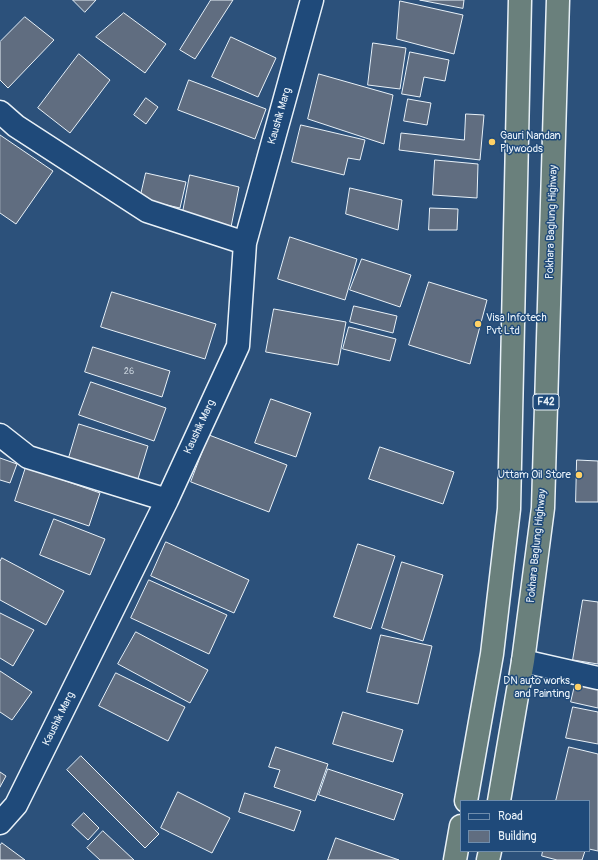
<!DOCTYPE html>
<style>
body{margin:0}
#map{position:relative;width:598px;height:860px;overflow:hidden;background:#2c517b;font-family:Pangolin,sans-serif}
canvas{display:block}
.legend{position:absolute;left:460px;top:800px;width:130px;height:52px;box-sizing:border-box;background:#1f4a7a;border:1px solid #6f8dac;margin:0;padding:5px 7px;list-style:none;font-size:12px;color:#e8f1f8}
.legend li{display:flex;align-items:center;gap:8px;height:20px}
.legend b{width:20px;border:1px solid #6f8dac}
</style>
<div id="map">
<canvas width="598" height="860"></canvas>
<ul class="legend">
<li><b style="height:5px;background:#1f4a7a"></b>Road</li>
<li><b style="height:11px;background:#606d80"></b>Building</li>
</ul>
</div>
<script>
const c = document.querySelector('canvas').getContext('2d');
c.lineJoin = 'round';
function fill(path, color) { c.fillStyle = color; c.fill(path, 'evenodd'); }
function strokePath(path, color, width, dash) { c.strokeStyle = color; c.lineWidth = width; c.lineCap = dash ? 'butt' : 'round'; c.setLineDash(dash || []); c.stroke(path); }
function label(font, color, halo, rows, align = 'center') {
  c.font = font + ' Pangolin,sans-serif'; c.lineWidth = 3; c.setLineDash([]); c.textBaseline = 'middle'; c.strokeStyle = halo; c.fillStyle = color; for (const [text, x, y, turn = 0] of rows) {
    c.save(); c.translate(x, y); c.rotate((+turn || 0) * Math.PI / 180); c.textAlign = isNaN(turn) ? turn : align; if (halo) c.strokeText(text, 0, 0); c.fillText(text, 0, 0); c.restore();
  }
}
const building = new Path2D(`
 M73 0H96L85 12Z
 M211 0H233L195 59 180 50Z
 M420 0H464L463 8Z
 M400 1 463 15 454 54 397 39Z
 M124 13 166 44 145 73 96 37Z
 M25 17 54 40 8 88 0 80V42Z
 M231 37 276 58 258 97 212 77Z
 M373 43 406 48 400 89 368 85Z
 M410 52 449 60 445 81 424 77 420 97 402 94Z
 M79 54 110 80 70 133 38 108Z
 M319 74 393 95 384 144 308 119Z
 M189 80 266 109 255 139 178 110Z
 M146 98 158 107 146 124 134 115Z
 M408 99 431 103 427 125 404 121Z
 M466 114 484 115 480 160 399 150 401 133 464 140Z
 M301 125 365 140 360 160 348 158 344 175 292 162Z
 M0 135 53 171 16 224 0 213Z
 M435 160 478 164 477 198 433 195Z
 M146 173 186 182 180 208 140 199Z
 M190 175 239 187 231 227 182 217Z
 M350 188 402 200 398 230 346 214Z
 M430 208 458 209 457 230H429Z
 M290 237 357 259 345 300 278 279Z
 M362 259 411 275 400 307 350 290Z
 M429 282 487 300 470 364 409 345Z
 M112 292 216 324 205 359 101 327Z
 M354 306 397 316 393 333 350 322Z
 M274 309 346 322 338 365 266 352Z
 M349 327 396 339 390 361 343 349Z
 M93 347 170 371 162 397 85 372Z
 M91 382 166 408 154 441 79 415Z
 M271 399 311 413 296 457 255 443Z
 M79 424 148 446 137 482 68 461Z
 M209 435 287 465 269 512 191 482Z
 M380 447 454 472 443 504 369 479Z
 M0 458 17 464 10 483 0 480Z
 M577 460 598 461V502H576Z
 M26 467 100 493 89 526 15 501Z
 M54 519 105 539 90 575 40 555Z
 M166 542 249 580 234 613 151 576Z
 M358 544 395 556 371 629 334 617Z
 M2 558 64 591 46 625 0 600V562Z
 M402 562 443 575 423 641 382 628Z
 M149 580 227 615 209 654 131 618Z
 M583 600 598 602V664L573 660Z
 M0 613 34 630 13 666 0 658Z
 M136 632 208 670 190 703 118 664Z
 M381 635 432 646 418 704 367 692Z
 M0 671 32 692 12 720 0 712Z
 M116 673 185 707 168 741 99 706Z
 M576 681 598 686V708L571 702Z
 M573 707 598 712V744L566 738Z
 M343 712 403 730 393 762 333 744Z
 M276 747 328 764 315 801 274 787 280 770 269 767Z
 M569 747 598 754V851L589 849V801H556Z
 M81 756 159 834 145 848 67 770Z
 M328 769 403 794 394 820 319 795Z
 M0 772 6 776 0 787Z
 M178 792 230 818 212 853 161 828Z
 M245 793 301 811 294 831 239 812Z
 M84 813 99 828 88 840 72 825Z
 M103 831 134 860H100L87 848Z
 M336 838 399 860H328Z
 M2 843 25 860H0V846Z
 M543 851H585L582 860H557L542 856Z`);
const minor = new Path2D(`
 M0 112 16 126 147 211 245 243
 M0 435 28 457 167 500
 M523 661 598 678
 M0 823 16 805 167 500 238 346 245 243 312 0`);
const highway = new Path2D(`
 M466 801 492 654 509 509 520 0
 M499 801 523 661 543 508 558 0
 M455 860 461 826
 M488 860 490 851`);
const markers = [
 [492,142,4,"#ffd166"],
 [478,324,4,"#ffd166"],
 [579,475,4,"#ffd166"],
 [578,687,4,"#ffd166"]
];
const numberNames = [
 ["26",129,372]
];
const shields = [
 [546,402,26]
];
const shieldNames = [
 ["F42",546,402]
];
const streetNames = [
 ["Kaushik Marg",280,116,-74],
 ["Pokhara Baglung Highway",552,222,-88],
 ["Kaushik Marg",200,427,-65],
 ["Pokhara Baglung Highway",537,546,-84],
 ["Kaushik Marg",59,719,-64]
];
const poiNames = [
 ["Gauri Nandan",500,136],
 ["Plywoods",500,149],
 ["Visa Infotech",486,318],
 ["Pvt Ltd",486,331],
 ["Uttam Oil Store",571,475,"right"],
 ["DN auto works",570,681,"right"],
 ["and Painting",570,694,"right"]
];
fill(building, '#606d80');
strokePath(building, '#e8f1f8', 1);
strokePath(minor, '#e8f1f8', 25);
strokePath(highway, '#e8f1f8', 25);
strokePath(minor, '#1f4a7a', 22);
strokePath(highway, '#6a807c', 22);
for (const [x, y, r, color] of markers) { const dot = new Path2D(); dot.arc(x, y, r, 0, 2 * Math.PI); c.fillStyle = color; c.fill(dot); strokePath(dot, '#1f4a7a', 1.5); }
label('9px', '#c6d0da', null, numberNames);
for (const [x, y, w] of shields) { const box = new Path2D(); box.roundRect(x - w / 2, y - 8, w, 16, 3); c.fillStyle = '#1f4a7a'; c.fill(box); strokePath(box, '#e8f1f8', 1); }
label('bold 10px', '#e8f1f8', null, shieldNames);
label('11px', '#e8f1f8', '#1f4a7a', streetNames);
label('11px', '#e8f1f8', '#1f4a7a', poiNames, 'left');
</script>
